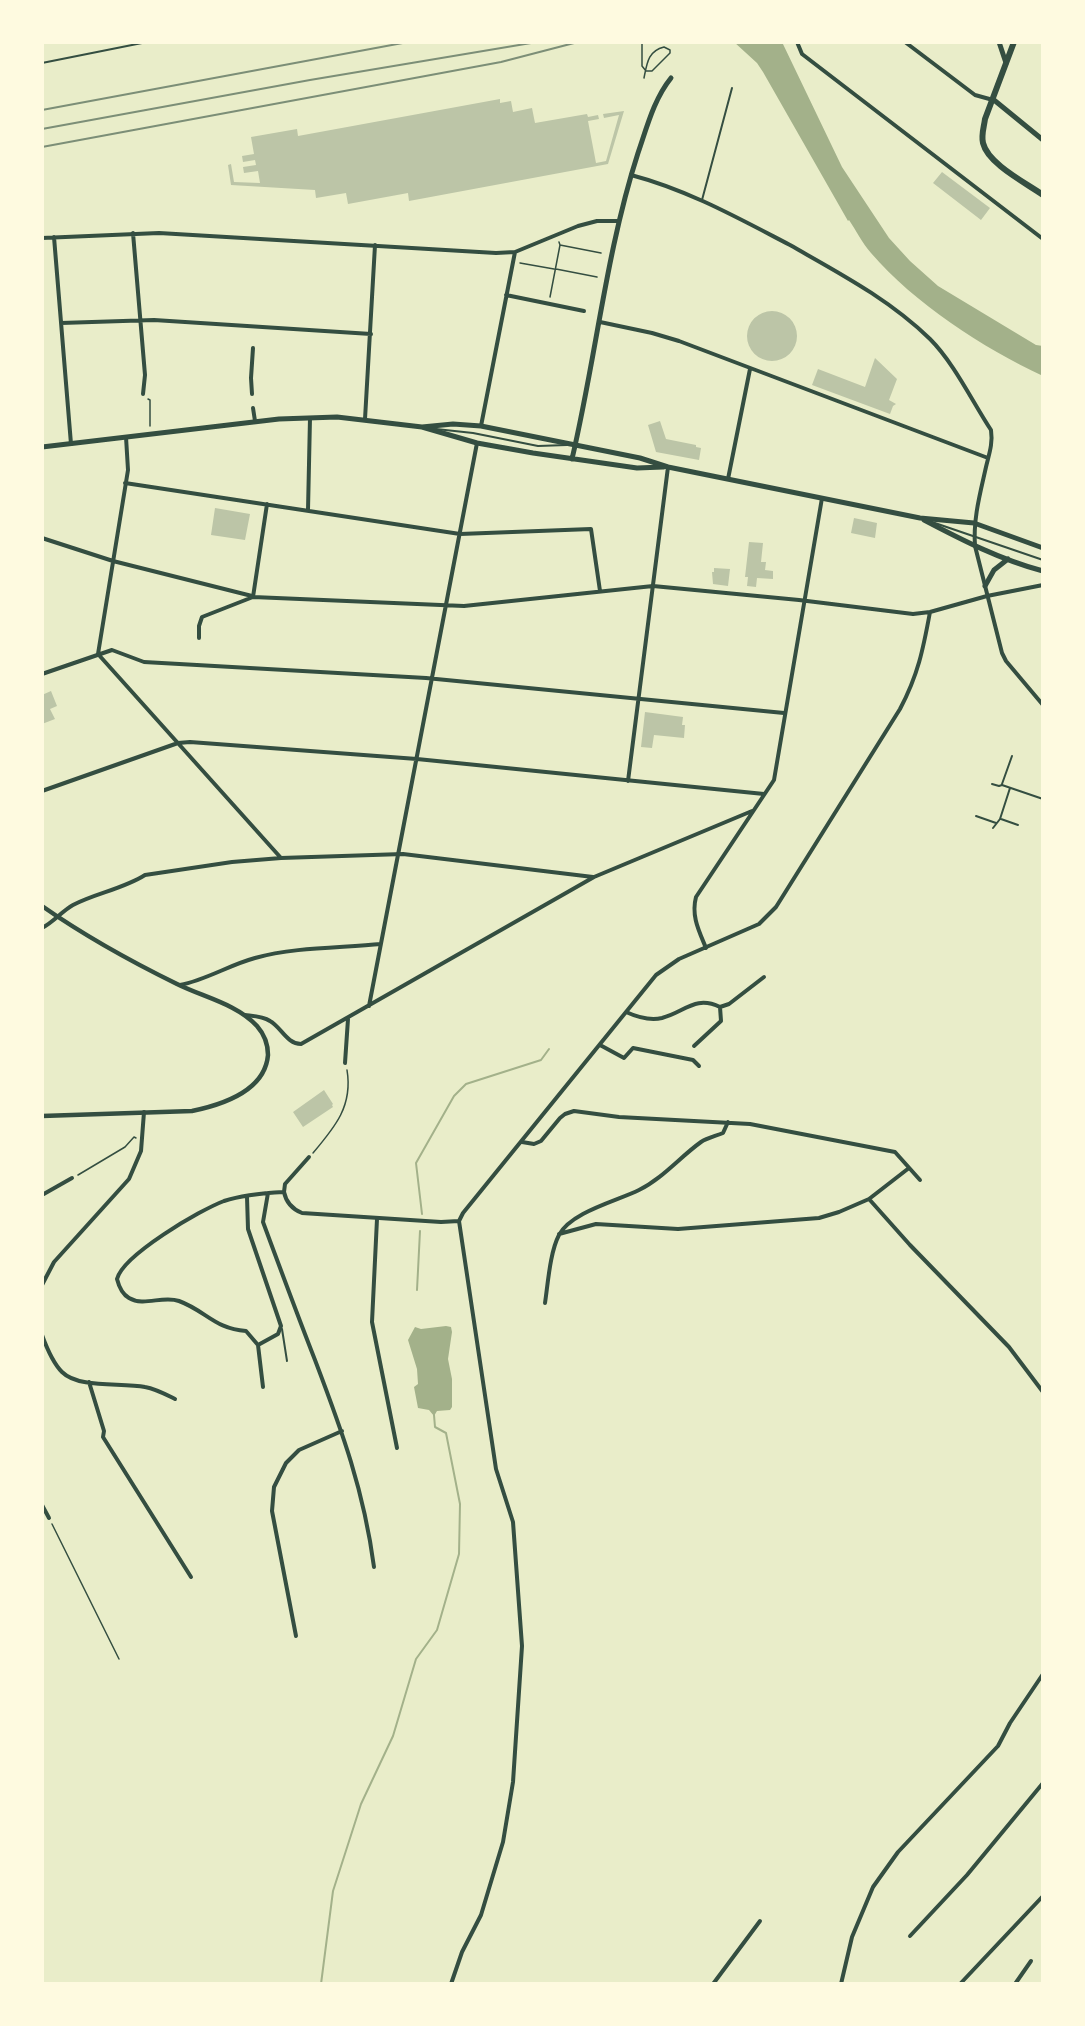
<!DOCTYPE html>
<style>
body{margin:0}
#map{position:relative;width:1085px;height:2026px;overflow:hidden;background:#e9edc9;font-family:Overpass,sans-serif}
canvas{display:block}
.frame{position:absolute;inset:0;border:44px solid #fefae0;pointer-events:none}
</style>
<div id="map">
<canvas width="1085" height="2026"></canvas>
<div class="frame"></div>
</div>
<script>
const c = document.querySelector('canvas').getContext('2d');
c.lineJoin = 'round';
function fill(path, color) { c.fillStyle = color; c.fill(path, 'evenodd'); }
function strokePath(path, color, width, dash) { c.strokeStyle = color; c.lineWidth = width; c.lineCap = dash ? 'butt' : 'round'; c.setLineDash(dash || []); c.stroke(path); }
const water = new Path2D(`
 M734 42H782L842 167 889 238 910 261 938 286 1036 345 1043 346V376C983 348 914 303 871 253 862 243 856 230 849 220L848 221 763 72 757 63Z
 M446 1326 451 1327 452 1332 448 1359 452 1379V1407L450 1410 437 1411 434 1416 429 1410 418 1408 414 1387 418 1384 417 1369 408 1340 415 1327 421 1329Z`);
const stream = new Path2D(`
 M422 1214 416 1163 454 1096 466 1084 541 1060 549 1049
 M417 1290 420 1231
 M321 1984 333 1891 361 1804 393 1736 416 1659 437 1630 459 1554 460 1504 446 1433 435 1427 434 1415`);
const building = new Path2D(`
 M500 99V103L511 101 513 112 532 108 535 123 587 114 588 117 598 115 599 119 588 121 596 163 606 161 619 115 604 118 603 114 624 111 608 164 409 201 408 193 348 204 346 193 316 198 315 190 231 185 228 165 231 164 234 182 260 183 258 171 244 173 243 167 256 165 255 160 243 162 242 156 254 154 251 137 297 129 298 136Z
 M942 172 990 208 981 220 933 183Z
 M747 336a25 25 0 1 1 50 0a25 25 0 1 1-50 0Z
 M875 358 897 379 889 400 896 404 893 406 890 414 812 385 818 369 865 387Z
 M660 421 666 439 696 445V447L701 448 699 460 656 452 648 425Z
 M215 508 250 514 245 540 211 535Z
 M854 518 877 523 875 538 851 533Z
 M749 542 763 543 761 562H766L765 570 773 571V579L757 578 756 587 747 586 748 577H745Z
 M714 568 730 569 728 586 713 584 712 572H714Z
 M51 691 57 706 50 709 55 719 42 724V695Z
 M645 712 683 717 682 725H685L684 738 654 735 652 748 641 747Z
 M324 1090 333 1104 332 1105 333 1107 303 1127 293 1112Z`);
const path = new Path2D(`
 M642 42V66L646 71H652L670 53V50L664 47C648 51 647 63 644 78
 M559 242 560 245 601 253
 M520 263 554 269
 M556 269 597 277
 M550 297 560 245
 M148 399 150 400V426
 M313 1153C335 1127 353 1106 347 1070
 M78 1175 125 1147 134 1137 136 1138
 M52 1524 119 1659`);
const service = new Path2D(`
 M42 63 147 42
 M702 200 732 88
 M436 429 473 433 538 446 567 445
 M932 522 1043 560
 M992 784 999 786 1002 785 1043 799
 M1002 784 1012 756
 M976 816 996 823
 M1001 819 1018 825
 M993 828 1000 819 1010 788
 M282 1329 287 1361`);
const minor = new Path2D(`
 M797 42 802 54 1043 239
 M905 42 975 95 993 100
 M631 175C688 190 738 218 790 245 839 273 889 299 930 339 954 363 972 401 991 430 993 444 989 454 986 467 980 494 973 519 975 546L1002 653 1006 661 1043 705
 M133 233 145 375 143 394
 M54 237 71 444
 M42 238 159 233 496 253 515 252 578 226 597 221H619
 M506 295 584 311
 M600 322 652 333 679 341 988 458
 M61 323 154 320 371 334
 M252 394 251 378 253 348
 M253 408 255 421
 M365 419 375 245
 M481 426 515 252
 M728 479 750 369
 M125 483 460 534 591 529 600 591
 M308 510 310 418
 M42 538 113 561 252 596
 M253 597 267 504
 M199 638V626L202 617 253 597 464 606 653 586 799 600 913 614 930 612 987 596 1043 585
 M98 654 281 858
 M98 654 128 470 126 437
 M42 674 112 650 144 662 426 678 784 713
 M628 781 668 467
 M42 791 178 743 190 742 417 759 764 794
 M42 928C54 922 62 911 73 905 96 893 123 889 145 875L232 862 281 858 403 854 593 877
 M706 948C699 931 691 916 696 897L774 780 822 498
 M180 985C206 980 229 965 255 958 294 947 340 948 381 944
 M369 1006 477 443
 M626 1012C637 1017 649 1021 662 1018 685 1012 695 995 720 1007L729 1004 764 977
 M245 1015C254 1016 263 1016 270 1021 281 1027 287 1044 301 1044L594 877 752 811
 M600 1045 624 1058 633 1048 693 1060 699 1066
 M694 1046 721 1021 720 1007
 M345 1063 348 1019
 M522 1142 534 1144 541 1141 560 1118 565 1114 574 1111 619 1117 750 1124 895 1152 920 1180
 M284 1192C286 1202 292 1209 302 1213L441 1222 459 1221
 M268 1193 263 1222C280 1268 297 1314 315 1360 342 1431 364 1491 374 1567
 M42 1195 72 1178
 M247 1197 248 1229 281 1326 278 1334 258 1345 246 1331C215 1329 206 1311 179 1301 163 1295 144 1307 129 1298 122 1294 119 1287 117 1279 123 1255 200 1210 224 1201 242 1195 265 1193 284 1192L285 1184 309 1157
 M869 1199 910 1245 1009 1347 1043 1392
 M377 1219 372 1322 397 1448
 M459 1221 463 1213 656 975 679 959 759 924 776 907 900 709C918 675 923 650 930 612
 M559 1234 596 1224 678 1229 819 1218 839 1212 869 1199 909 1168
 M42 1285 54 1262 129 1179 141 1151 144 1112
 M545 1303C548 1283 550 1252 559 1235 571 1212 617 1201 639 1190 663 1178 680 1157 701 1142 707 1138 716 1136 723 1133L728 1122
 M42 1335C46 1346 53 1363 62 1372 79 1389 122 1382 145 1387 156 1389 165 1394 175 1399
 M258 1345 263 1387
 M89 1382 104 1431 103 1437 191 1577
 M42 1505 49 1518
 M296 1636 272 1511 274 1487 286 1463 299 1450 342 1431
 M910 1936 967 1875 1043 1783
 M451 1984 462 1952 481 1915 503 1842 513 1782 522 1646 513 1522 496 1469 459 1221
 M713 1984 760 1921
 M841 1984 852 1937 873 1887 898 1852 998 1746 1010 1723 1043 1674
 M960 1984 1043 1896
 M1015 1984 1031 1961`);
const tertiary = new Path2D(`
 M42 906C85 936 130 961 177 984 203 997 237 1004 257 1026 264 1034 268 1045 268 1055 265 1091 221 1105 192 1111L42 1116`);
const secondary = new Path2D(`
 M999 42 1006 63
 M994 100 1043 140
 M422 427 453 424 481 426 640 458 668 467 920 518 974 523 1043 548
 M42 447 279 419 337 417 422 427 477 443 533 453 637 468 663 467
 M572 459C596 357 606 252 638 153 647 127 654 99 671 78
 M924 520C962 540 1001 560 1043 571
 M985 586 994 570 1008 559`);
const primary = new Path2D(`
 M1014 42 985 119C984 127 981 135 983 143 988 164 1026 183 1043 195`);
const rail = new Path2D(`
 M42 110 408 42
 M42 129 310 80 537 42
 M42 147 501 62 578 42`);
fill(water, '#a3b18a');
strokePath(stream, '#a3b18a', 2);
fill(building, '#bcc5a7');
strokePath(path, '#344e41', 1.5);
strokePath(service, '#344e41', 2);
strokePath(minor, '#344e41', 4);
strokePath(tertiary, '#344e41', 4.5);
strokePath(secondary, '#344e41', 5);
strokePath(primary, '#344e41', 6);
strokePath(rail, '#7c8e77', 2);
</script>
